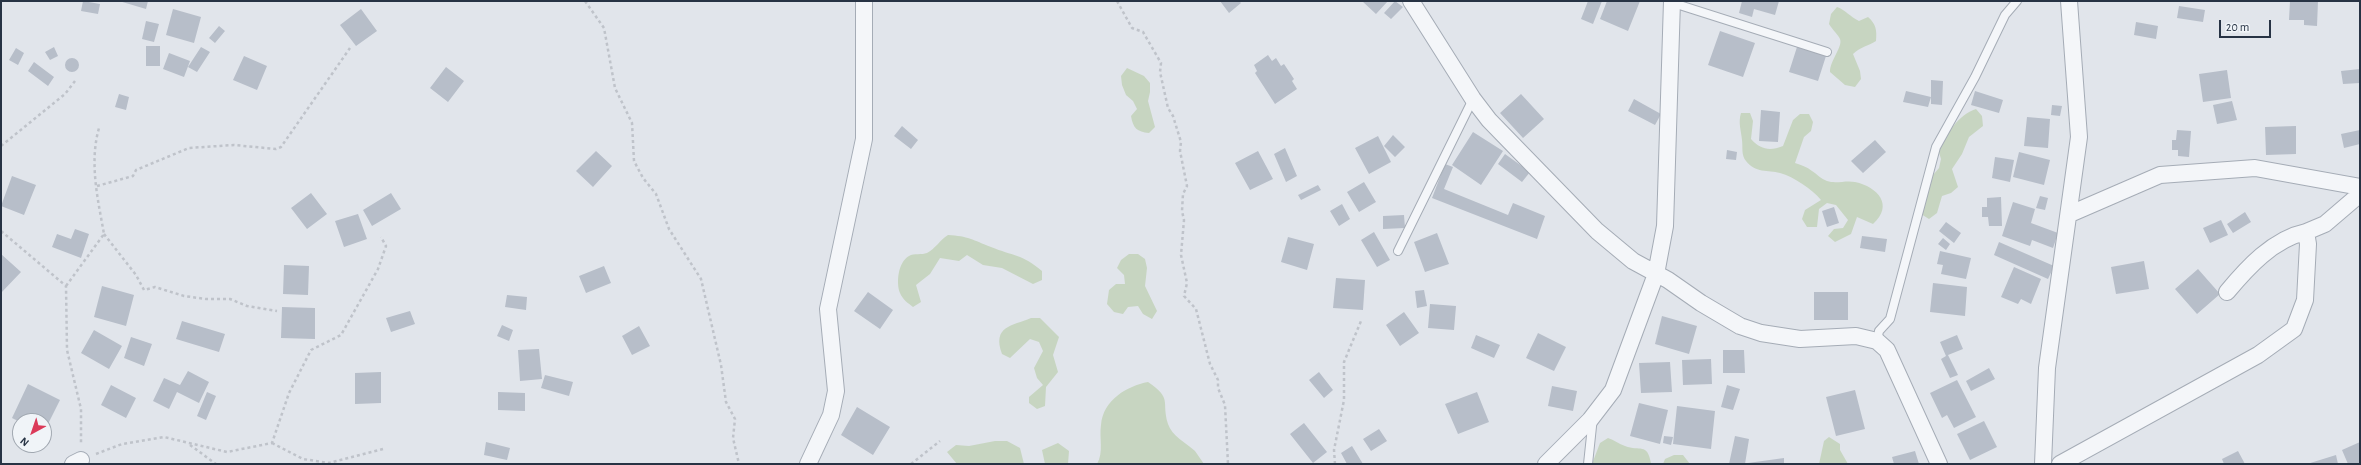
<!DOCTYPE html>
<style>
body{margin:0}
#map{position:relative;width:2361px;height:465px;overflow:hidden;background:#e1e5eb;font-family:"Alegreya Sans",sans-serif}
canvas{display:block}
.frame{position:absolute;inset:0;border:2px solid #273344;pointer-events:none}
.north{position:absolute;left:12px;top:413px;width:40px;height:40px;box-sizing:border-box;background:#f0f4f8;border:1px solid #a0a7b0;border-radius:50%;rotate:220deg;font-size:11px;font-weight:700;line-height:16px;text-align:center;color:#273344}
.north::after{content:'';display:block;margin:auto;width:14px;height:18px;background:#db3a59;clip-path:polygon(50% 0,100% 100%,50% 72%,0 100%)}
.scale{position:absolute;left:2219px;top:20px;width:52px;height:18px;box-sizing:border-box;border:2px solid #273344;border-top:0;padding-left:5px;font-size:12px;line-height:14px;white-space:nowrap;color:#273344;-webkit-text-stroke:3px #f0f4f8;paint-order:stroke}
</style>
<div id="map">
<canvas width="2361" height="465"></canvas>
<div class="frame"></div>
<div class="north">N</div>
<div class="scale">20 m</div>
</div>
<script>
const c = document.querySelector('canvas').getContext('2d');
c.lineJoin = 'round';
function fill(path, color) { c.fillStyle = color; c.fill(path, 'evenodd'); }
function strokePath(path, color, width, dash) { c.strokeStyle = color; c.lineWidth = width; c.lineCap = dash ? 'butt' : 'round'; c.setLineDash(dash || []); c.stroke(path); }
const green = new Path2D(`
 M1837 7C1846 10 1850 17 1859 21L1868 17C1876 24 1877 30 1876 41 1868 46 1860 47 1853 54L1860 71 1861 79 1855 87 1845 85 1830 72C1830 60 1843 47 1840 39 1839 36 1832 29 1829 24L1831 14Z
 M1127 68 1144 76 1150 83V92L1148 101 1155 127 1149 133C1137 132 1133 128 1131 116L1137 109 1133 101 1126 95 1122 85 1121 76Z
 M1976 109 1982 116 1983 126 1969 137 1962 154 1952 169 1958 187 1951 193 1942 196 1937 213 1929 219 1921 214 1933 175 1939 168 1941 159 1938 149C1948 133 1958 115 1976 109Z
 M1741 113H1750L1753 121 1751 139C1761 150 1770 151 1783 146L1793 120 1800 114H1809L1813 122 1811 131 1804 137 1795 163C1801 165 1807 167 1812 171 1817 174 1821 179 1827 181 1836 184 1846 180 1855 182 1878 187 1894 205 1873 224L1857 217 1851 234 1835 242 1828 236 1834 229 1843 228 1848 220 1836 205 1827 203 1819 209 1817 227H1807L1802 219 1805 210 1821 200C1812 189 1794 177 1780 173 1768 170 1755 173 1746 161 1741 155 1743 148 1742 140 1741 130 1738 123 1741 113Z
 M948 235C968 236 973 240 991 247 1013 256 1022 254 1042 271V280L1033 284 1002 268 983 265 967 255 959 261 940 258 930 274 916 285 921 302 913 307C908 303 903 300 900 293 896 283 898 262 909 256 914 253 922 255 927 253 935 249 940 240 948 235Z
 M1129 254H1138L1145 259 1147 268 1145 286 1157 311 1152 319 1143 314 1138 306 1128 307 1123 314 1114 312 1107 304 1109 290 1116 284H1125L1124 275 1117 268 1121 260Z
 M1031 318H1040L1059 337 1053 355 1058 372 1046 387 1045 406 1037 409 1029 403V397L1043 385 1037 378 1034 368 1043 351 1039 342 1030 339 1010 358 1002 354C992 326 1012 326 1031 318Z
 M1148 382C1173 399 1161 401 1168 424 1172 436 1186 443 1195 451 1198 455 1201 460 1204 464H1097C1104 452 1099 438 1101 425 1103 400 1127 386 1148 382Z
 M1829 437 1840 444V450L1848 464H1819L1824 441Z
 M1608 438C1614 440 1619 444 1625 446 1640 452 1647 442 1651 463L1592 464 1600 443Z
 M995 441H1007L1020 448 1024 464H957L947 452 956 445 969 446Z
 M1058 443 1069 451 1068 464H1045L1042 450Z
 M1674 455H1683L1690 464H1663L1665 459Z`);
const building = new Path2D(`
 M83 1 100 4 98 14 81 11Z
 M119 1H148L146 9Z
 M1220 1H1239L1241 3 1229 13Z
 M1362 1H1388L1376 14Z
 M1395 1 1403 7 1391 19 1384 13Z
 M1588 1H1602L1593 24 1581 19Z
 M1607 1H1640L1628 31 1600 19Z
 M1742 1H1779L1775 15 1754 9 1752 17 1739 13Z
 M2290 1H2318L2317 26 2304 25V20H2289Z
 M2179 6 2205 10 2203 22 2177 18Z
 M173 9 201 17 194 43 166 35Z
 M361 9 377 31 356 46 340 25Z
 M146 21 159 24 154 42 142 39Z
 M2136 22 2158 26 2156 39 2134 35Z
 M219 26 225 31 215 43 209 38Z
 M1720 31 1755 43 1743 77 1708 65Z
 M146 46H160V66H146Z
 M54 47 58 56 50 60 45 52Z
 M201 47 210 52 197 72 188 67Z
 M1797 47 1826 56 1818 81 1789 72Z
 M16 48 24 53 18 65 9 60Z
 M169 53 190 61 184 77 163 69Z
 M1268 55 1272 61 1276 58 1281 66 1284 64 1294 79 1292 81 1297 89 1275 104 1255 73 1257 71 1254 65Z
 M244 56 267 66 257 90 233 80Z
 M65 65a7 7 0 1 1 14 0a7 7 0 1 1-14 0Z
 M34 62 54 77 48 86 28 71Z
 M446 67 464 81 448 102 430 88Z
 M2360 69V83L2343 84 2341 71Z
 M2227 70 2231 98 2203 102 2199 74Z
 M1931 80 1943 81 1942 105 1931 104Z
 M1906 91 1931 97 1928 107 1903 102Z
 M1975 91 2003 100 1999 113 1971 105Z
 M119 94 129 97 126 110 115 107Z
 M1521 94 1544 119 1523 138 1500 113Z
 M1634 99 1661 114 1655 125 1628 111Z
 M2232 101 2237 120 2217 124 2213 105Z
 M2052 105 2062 106 2060 116 2051 115Z
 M1761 110 1780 112 1778 142 1759 141Z
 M2027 117 2050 119 2048 148 2024 146Z
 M902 126 918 140 911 149 894 136Z
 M2296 126V154L2266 155 2265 127Z
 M2177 130 2191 131 2189 157 2178 156V150H2172V140H2176Z
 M2360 130V144L2344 148 2341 134Z
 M1473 132 1503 151 1481 185 1452 165Z
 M1393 135 1405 147 1395 157 1384 146Z
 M1378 136 1391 162 1369 174 1355 148Z
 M1875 140 1886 152 1863 173 1851 161Z
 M1285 148 1297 176 1286 182 1274 154Z
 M1727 150 1737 152 1736 160 1726 159Z
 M596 151 612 166 593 187 576 171Z
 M1258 151 1273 179 1250 190 1235 163Z
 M2019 152 2050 160 2044 185 2013 177Z
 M1505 154 1530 172 1522 182 1498 164Z
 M1995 157 2014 160 2010 182 1992 178Z
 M1445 164 1453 167 1444 189 1508 215 1513 203 1545 216 1537 239 1432 198Z
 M12 176 36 185 24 215 1 206Z
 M1364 182 1376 202 1359 212 1347 192Z
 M1318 185 1321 190 1301 200 1298 195Z
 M311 193 327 214 307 229 291 208Z
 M391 193 401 209 372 226 363 210Z
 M2040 196 2048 198 2045 210 2036 208Z
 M2001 197 2002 226H1989L1988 217H1982V207H1987V198Z
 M2013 202 2035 209 2031 223 2058 233 2053 248 2032 240 2030 246 2002 236Z
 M1342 204 1350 219 1339 226 1330 211Z
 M1834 207 1839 223 1827 227 1822 211Z
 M2245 212 2251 222 2233 233 2227 224Z
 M358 214 367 239 344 247 335 221Z
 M1404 215 1405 228 1383 229V216Z
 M2221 220 2228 235 2210 243 2203 228Z
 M1946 222 1961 233 1954 243 1939 231Z
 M75 229 89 234 81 258 52 247 57 234 71 239Z
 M1374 232 1390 260 1377 267 1361 240Z
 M1437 233 1449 264 1425 272 1414 242Z
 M1862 236 1887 239 1885 252 1860 248Z
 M1288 237 1314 244 1307 270 1281 262Z
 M1943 238 1950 244 1946 250 1938 244Z
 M1999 242 2054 266 2048 279 1994 255Z
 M1940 251 1971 258 1966 279 1941 274 1943 265 1937 264Z
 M1 254 21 272 1 293Z
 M2144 261 2149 289 2116 294 2111 267Z
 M284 265 309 266 308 295 283 294Z
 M604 266 611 283 586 293 579 276Z
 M2014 267 2041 279 2031 304 2021 299 2018 304 2001 297Z
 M2198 269 2220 294 2197 314 2175 289Z
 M1336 278 1365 280 1363 310 1333 308Z
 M1933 283 1967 287 1965 316 1930 312Z
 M102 286 134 295 126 326 94 317Z
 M1424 290 1427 306 1417 308 1415 291Z
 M868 292 893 310 880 329 854 311Z
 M1814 292H1848V320H1814Z
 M507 295 527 297 526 310 505 307Z
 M1430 304 1456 306 1454 330 1428 328Z
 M282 307 315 308V339L281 338Z
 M410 311 415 324 391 332 386 318Z
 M1404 312 1419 333 1400 346 1386 325Z
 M1662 316 1697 326 1689 354 1655 344Z
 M182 321 225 334 219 352 176 339Z
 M502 325 513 330 509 341 497 336Z
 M639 326 650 346 632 355 622 336Z
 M94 330 122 346 109 369 81 353Z
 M1538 333 1566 347 1554 371 1526 358Z
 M1476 335 1500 345 1494 358 1471 348Z
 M1957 335 1963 349 1948 355 1958 375 1950 378 1941 359 1946 356 1940 342Z
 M131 337 152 344 144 366 124 358Z
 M539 349 542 379 520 381 518 350Z
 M1723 350H1744L1745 373H1723Z
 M1711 359 1712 384 1683 385 1682 360Z
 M1670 362 1672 392 1641 393 1639 363Z
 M1989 368 1995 379 1971 391 1966 381Z
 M188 371 209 382 199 403 177 392 169 409 153 401 164 378 180 385Z
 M381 372V403L355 404V373Z
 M1319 372 1333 390 1324 398 1309 380Z
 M545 375 573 382 569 396 541 388Z
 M1957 380 1976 417 1954 428 1947 415 1942 418 1930 393Z
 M28 384 60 400 44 432V421L20 422 12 418Z
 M111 385 136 398 126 418 101 405Z
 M1727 385 1740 389 1733 410 1721 407Z
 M1552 386 1577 391 1573 411 1548 406Z
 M1855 390 1865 429 1836 436 1826 397Z
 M207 392 216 396 206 420 197 416Z
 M498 392 525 393V411L498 410Z
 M1477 392 1489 422 1458 434 1445 404Z
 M1639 403 1668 410 1660 444 1630 436Z
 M1677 406 1715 411 1711 449 1673 444Z
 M857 407 890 427 873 455 841 435Z
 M1984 421 1997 447 1970 460 1957 434Z
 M1304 423 1327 452 1313 463 1290 434Z
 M1379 429 1387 441 1371 451 1363 439Z
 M1664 436 1673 437 1671 445 1663 443Z
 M1735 436 1749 439 1745 464H1729Z
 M486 442 510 448 507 460 484 455Z
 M2360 442V463L2348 464 2342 450Z
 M1352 446 1363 464H1347L1341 453Z
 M1915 451 1919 464H1894L1892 457Z
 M2238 451 2245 464H2224L2222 459Z
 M2336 455 2338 464H2307Z
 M1784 458V464H1748V463Z`);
const path = new Path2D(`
 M585 1 604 28 615 88 632 123 634 161 643 178 656 194 669 229 701 279 721 365 726 402 735 419 733 438 739 464
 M1117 1 1132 28 1143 32 1161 63 1160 72 1168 108 1173 116 1181 142 1180 151 1187 186 1183 194 1182 211 1184 220 1181 255 1187 283 1184 296 1196 309 1210 364 1218 380V388L1225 405 1228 464
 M1 146 65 94 75 81
 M97 186 133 176 136 170 189 148 234 145 276 149 281 147 350 48
 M1 231 66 286 67 350 81 409V444
 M104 234 136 275 144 290 155 287 184 296 206 299H230L247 306 277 311
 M66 286 104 234C98 200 89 163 99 128
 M272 443 303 459 329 463 383 449
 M190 445 216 464
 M96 454 122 444 164 437 227 452 272 443 289 393 311 350 341 335 378 269 386 246 381 237
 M911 464 940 441
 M1335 464 1334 450 1344 400V362L1361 321`);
const lane = new Path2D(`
 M1670 2 1827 52
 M1398 251 1473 99
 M1877 341 1879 331 1890 319 1936 147 1975 77 2005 15 2017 1
 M1588 464 1593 417`);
const street = new Path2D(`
 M1411 1 1473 99 1489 120 1597 231 1633 261 1668 280 1701 303 1740 326 1761 333 1800 339 1856 336 1877 341 1887 350 1939 464
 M2070 214 2160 175 2255 168 2360 187
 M2227 292C2247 268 2273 239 2306 232
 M73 464 81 460
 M808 464 831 415 836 391 828 309 864 139V1
 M1546 464 1590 420 1613 390 1656 274 1665 226 1672 1
 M2043 464 2047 368 2079 137 2069 1
 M2060 464 2258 355 2294 329 2305 300 2308 244 2306 232 2325 224 2360 194`);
fill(green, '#c7d5c1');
fill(building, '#b7bec9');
strokePath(lane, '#a5acb6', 10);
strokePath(street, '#a5acb6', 18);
strokePath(path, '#bfc3ca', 2.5, [3, 3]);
strokePath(lane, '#f4f6f9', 8);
strokePath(street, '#f4f6f9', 16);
</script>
